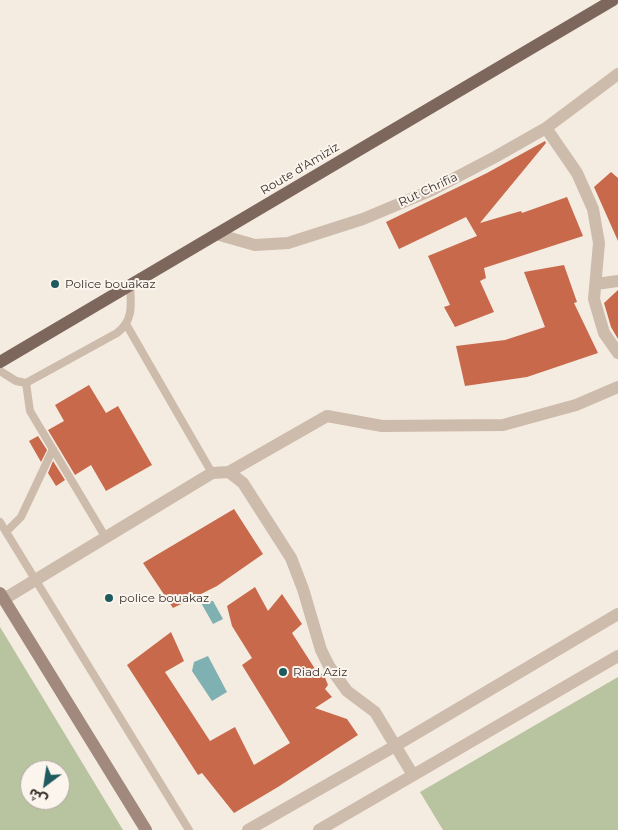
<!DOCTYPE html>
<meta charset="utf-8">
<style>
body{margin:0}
#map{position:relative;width:618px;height:830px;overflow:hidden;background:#f4ebe1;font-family:Montserrat,"Noto Sans Arabic",sans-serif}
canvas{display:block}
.north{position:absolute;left:20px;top:760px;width:50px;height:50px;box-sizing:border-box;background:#fbf5ee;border:1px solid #aea6a0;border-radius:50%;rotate:211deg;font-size:14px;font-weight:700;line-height:20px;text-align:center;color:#3b302b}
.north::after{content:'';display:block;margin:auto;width:18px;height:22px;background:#1f5a5e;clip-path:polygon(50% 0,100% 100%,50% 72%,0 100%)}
</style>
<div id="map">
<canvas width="618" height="830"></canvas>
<div class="north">ش</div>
</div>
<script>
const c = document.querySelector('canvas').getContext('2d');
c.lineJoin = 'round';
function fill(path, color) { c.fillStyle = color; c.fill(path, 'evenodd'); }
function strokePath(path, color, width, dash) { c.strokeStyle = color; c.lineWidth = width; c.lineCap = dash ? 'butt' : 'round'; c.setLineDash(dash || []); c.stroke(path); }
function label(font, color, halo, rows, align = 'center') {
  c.font = font + ' Montserrat,sans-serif'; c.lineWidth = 4; c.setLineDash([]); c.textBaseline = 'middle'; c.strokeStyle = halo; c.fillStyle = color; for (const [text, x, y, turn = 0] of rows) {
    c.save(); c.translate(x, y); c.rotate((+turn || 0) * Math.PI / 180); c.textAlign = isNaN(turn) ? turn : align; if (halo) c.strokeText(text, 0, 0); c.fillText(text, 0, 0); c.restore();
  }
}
const green = new Path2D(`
 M0 627 123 830H0ZM30 770H60V800H30Z
 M618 677V830H443L420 792Z`);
const water = new Path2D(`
 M200 601H213L223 619 213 624Z
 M208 656 227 692 212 701 192 671 194 662Z`);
const building = new Path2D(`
 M545 141 546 143 480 223 521 211 522 213 567 197 583 236 484 268 486 278 480 281 494 312 455 327 444 307 450 305 428 256 477 236 466 217 399 249 386 222 487 173Z
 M611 172 618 178V241L594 187Z
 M564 265 577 302 574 303 598 353 527 377 465 386 456 346 505 340 545 327 524 272Z
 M618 290V339L611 327 604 303Z
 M89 385 106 413 118 406 152 465 106 491 91 465 75 475 48 430 64 421 55 405Z
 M38 436 47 450 41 462 29 441Z
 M53 461 65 480 56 486 48 473Z
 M234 509 263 554 217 586 173 608 143 563Z
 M255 587 268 611 282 594 302 624 292 633 317 672 324 675 328 685 325 689 332 697 315 708 347 719 358 735 278 787 234 813 202 773 198 775 127 665 171 632 184 661 165 672 210 741 235 727 254 765 290 743 242 665 252 658 232 626 227 606Z`);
const lane = new Path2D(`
 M126 324 212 473
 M0 371 16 381 26 383 117 333C134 320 131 304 130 285
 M26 383 30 411 106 538
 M0 522 189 830
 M6 532 21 517 53 449`);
const street = new Path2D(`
 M546 128 577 173 593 209 599 243 594 299 604 333 618 353
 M216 234 255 245 288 243 363 219 432 190 495 157 546 128 618 74
 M596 284 618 281
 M229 472 243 483 291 558 303 589 321 650 329 666 347 691 375 712 413 775
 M4 599 212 473 229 472 327 416 382 426 503 425 576 405 618 387
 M248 830 395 746 618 614
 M319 830 618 656`);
const secondary = new Path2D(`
 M0 593 146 830`);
const primary = new Path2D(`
 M0 362 613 0`);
const markers = [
 [55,284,5,"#1f5a5e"],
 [109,598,5,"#1f5a5e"],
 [283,672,5,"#1f5a5e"]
];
const streetNames = [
 ["Route d'Amiziz",300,169,-31],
 ["Rut Chrifia",428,190,-25]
];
const poiNames = [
 ["Police bouakaz",65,284],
 ["police bouakaz",119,598],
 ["Riad Aziz",293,672]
];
fill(green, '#b8c4a0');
fill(water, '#7fb0b2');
fill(building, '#c8694b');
strokePath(lane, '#cdbbac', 8);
strokePath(street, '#cdbbac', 12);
strokePath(secondary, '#a18a7d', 12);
strokePath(primary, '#7d675c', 12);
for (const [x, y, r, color] of markers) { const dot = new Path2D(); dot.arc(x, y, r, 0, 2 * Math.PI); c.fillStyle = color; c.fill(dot); strokePath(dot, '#fbf5ee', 2); }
label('12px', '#3b302b', '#fbf5ee', streetNames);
label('12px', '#3b302b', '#fbf5ee', poiNames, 'left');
</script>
